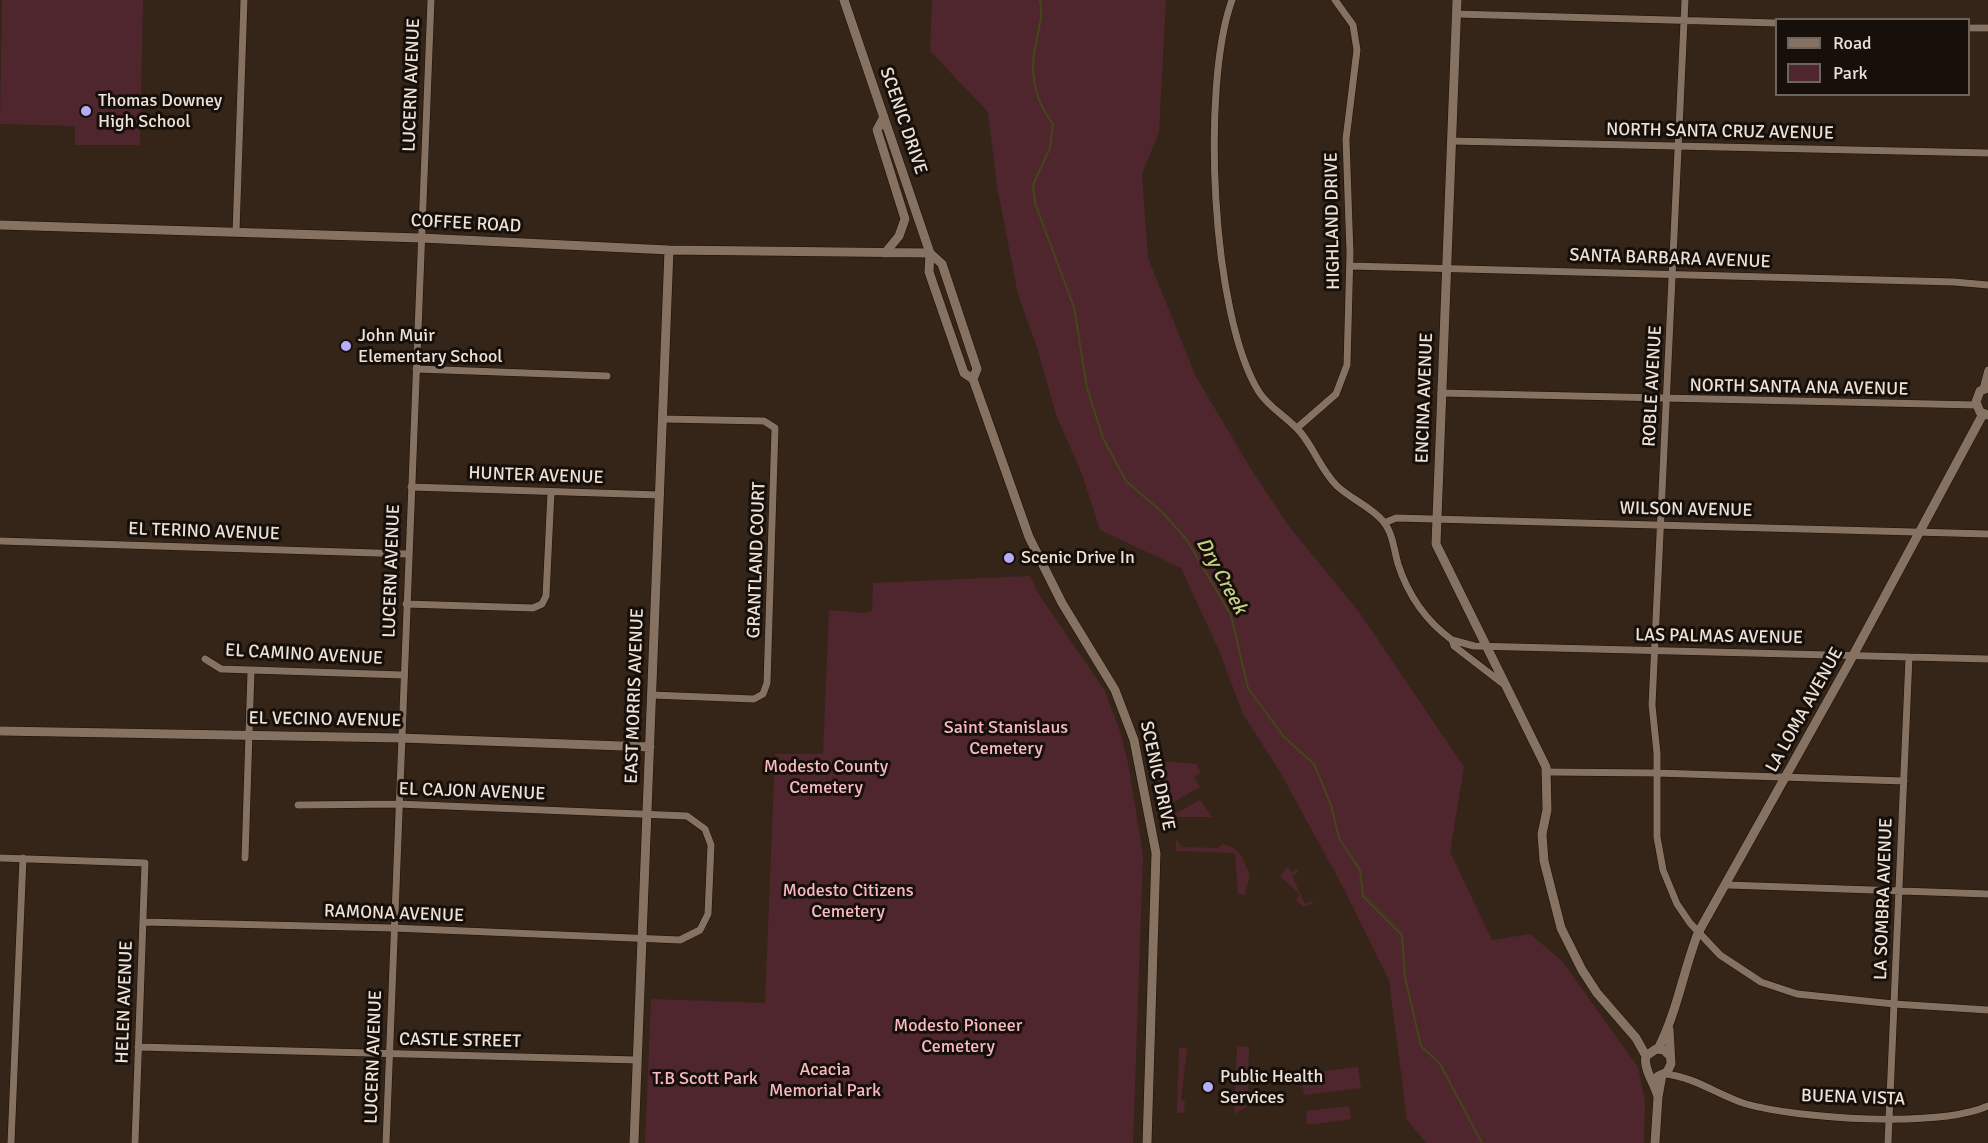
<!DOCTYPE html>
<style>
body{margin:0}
#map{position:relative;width:1988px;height:1143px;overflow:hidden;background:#352518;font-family:Signika,sans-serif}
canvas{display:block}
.legend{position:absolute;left:1775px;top:18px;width:195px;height:78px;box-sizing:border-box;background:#17100a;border:2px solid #6d645d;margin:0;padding:8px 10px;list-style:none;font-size:18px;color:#ede2d9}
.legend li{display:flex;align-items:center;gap:12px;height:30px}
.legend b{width:30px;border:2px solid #6d645d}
</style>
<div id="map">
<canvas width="1988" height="1143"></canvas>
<ul class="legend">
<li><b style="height:8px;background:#857262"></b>Road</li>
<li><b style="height:16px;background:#4f262e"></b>Park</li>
</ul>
</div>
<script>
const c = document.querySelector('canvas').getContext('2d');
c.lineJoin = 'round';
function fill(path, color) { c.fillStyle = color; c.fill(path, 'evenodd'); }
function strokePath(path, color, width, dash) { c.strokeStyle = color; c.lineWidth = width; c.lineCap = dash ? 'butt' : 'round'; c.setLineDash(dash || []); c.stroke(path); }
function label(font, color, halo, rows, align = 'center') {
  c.font = font + ' Signika,sans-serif'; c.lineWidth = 6; c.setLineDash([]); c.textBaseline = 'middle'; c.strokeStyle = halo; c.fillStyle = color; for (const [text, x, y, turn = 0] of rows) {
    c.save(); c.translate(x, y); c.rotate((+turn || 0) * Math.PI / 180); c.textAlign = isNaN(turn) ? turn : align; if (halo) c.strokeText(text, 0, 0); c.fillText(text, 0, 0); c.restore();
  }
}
const green = new Path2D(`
 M2 0H143L140 145H75V126L0 124Z
 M932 0H1166L1159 132 1142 174 1148 258 1196 377 1254 474 1288 525 1359 612 1464 767 1450 852 1492 940 1530 934 1562 961 1638 1067 1645 1101 1644 1143H1426L1407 1120 1389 980 1343 887 1280 772 1243 714 1218 648 1181 568 1100 530 1082 474 1056 415 1038 350 1018 295 997 186 988 112 930 51Z
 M1030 576 1038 593 1105 691 1121 734 1129 768 1143 856 1133 1143H645L651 999 765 1003 775 754H823L829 610 865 613 872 611 873 583Z
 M1160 761 1196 764 1201 773 1194 777 1200 787 1170 804 1175 814 1200 800 1212 817H1165L1155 762Z
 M1176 839 1182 847 1218 848 1223 844 1234 848 1244 859 1243 861 1250 874 1245 895 1238 894 1235 853 1176 851Z
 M1288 867 1291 873 1297 869 1298 872 1292 876 1305 904 1312 901 1313 903 1303 907 1296 900 1300 894 1280 876Z
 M1237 1046 1249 1047 1248 1099H1245L1246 1107 1234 1114Z
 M1179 1048H1187L1181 1100 1185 1101 1184 1113H1177Z
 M1358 1067 1361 1088 1304 1095 1301 1074Z
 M1349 1106 1351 1119 1307 1125 1306 1111Z`);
const stream = new Path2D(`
 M1040 0C1043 15 1039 28 1036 43 1029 72 1035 100 1053 124L1050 148 1033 185 1035 203 1074 307 1087 388 1103 438 1126 481 1162 512 1187 540 1231 615 1248 688 1284 737 1314 764 1331 805 1339 838 1360 870 1363 896 1402 935 1405 977 1421 1046 1440 1064 1482 1143`);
const street = new Path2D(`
 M1232 0C1201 85 1211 315 1259 392 1270 409 1289 418 1301 433 1315 450 1321 470 1337 486 1351 499 1371 507 1383 521 1393 533 1394 550 1398 564 1408 595 1426 621 1452 640L1454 646 1502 683
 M1685 0 1652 705 1657 753V837L1663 870 1677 904 1690 923 1720 955 1761 982 1797 994 1894 1004 1988 1010
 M1456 14 1776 23
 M1968 28H1988
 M1452 141 1988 153
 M236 232 244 0
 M1350 266 1954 282 1988 285
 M416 369 607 376
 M1983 389 1988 370
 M1441 393 1976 405
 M1297 428 1336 394 1347 365 1350 253 1346 139 1357 50 1353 25 1335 0
 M411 487 660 495
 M1384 523 1396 518 1988 534
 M0 541 407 554
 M406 604 533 608 542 604 546 596 551 492
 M1452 640 1474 646 1988 659
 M205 659 221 669 403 675
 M652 695 754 699 763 694 767 683 775 428 764 421 663 419
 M1547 772 1657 773 1904 781
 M0 858 145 863 135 1143
 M245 858 251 671
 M1728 885 1988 894
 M143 922 393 928 680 940 700 930 708 914 711 845 705 829 687 816 398 804 298 805
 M138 1047 637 1060
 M1665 1074C1695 1077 1718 1095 1746 1104 1800 1119 1938 1128 1988 1106
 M11 1143 23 858
 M386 1143 431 0
 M1888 1143 1909 657`);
const secondary = new Path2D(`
 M844 0 930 253 929 272 964 373 973 379 1029 537 1062 603 1115 690 1134 740 1156 853 1147 1143
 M1457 0 1436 544 1546 767 1547 810 1542 834 1544 861 1561 928 1582 970 1597 993 1636 1038 1646 1056
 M884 117 877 130 905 219 899 236 885 253
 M0 225 421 238 669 250 930 253
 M930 253 942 264 977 369 973 379
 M1988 388 1980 391 1976 402 1980 412 1988 415
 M0 731 400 738 650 747
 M1658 1049C1677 1012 1683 972 1698 933L1849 663 1983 414
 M1658 1076 1667 1072 1671 1064 1669 1029
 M1658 1097C1655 1084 1643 1069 1646 1056L1656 1049 1664 1050 1670 1056
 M634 1143 669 250
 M1655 1143 1658 1097 1662 1075`);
const markers = [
 [86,111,6,"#b6acf8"],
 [346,346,6,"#b6acf8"],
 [1009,558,6,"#b6acf8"],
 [1208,1087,6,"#b6acf8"]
];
const streetNames = [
 ["LUCERN AVENUE",412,85,-88],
 ["SCENIC DRIVE",903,121,71],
 ["NORTH SANTA CRUZ AVENUE",1720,132,1],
 ["HIGHLAND DRIVE",1333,221,-91],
 ["COFFEE ROAD",466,224,3],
 ["SANTA BARBARA AVENUE",1670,259,2],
 ["ROBLE AVENUE",1653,386,-87],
 ["NORTH SANTA ANA AVENUE",1799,388,1],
 ["ENCINA AVENUE",1425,398,-88],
 ["HUNTER AVENUE",536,476,2],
 ["WILSON AVENUE",1686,510,1],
 ["EL TERINO AVENUE",204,532,2],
 ["GRANTLAND COURT",757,560,-88],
 ["LUCERN AVENUE",392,571,-88],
 ["LAS PALMAS AVENUE",1719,637,1],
 ["EL CAMINO AVENUE",304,655,3],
 ["EAST MORRIS AVENUE",635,696,-88],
 ["LA LOMA AVENUE",1805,710,-61],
 ["EL VECINO AVENUE",325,720,1],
 ["SCENIC DRIVE",1157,776,78],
 ["EL CAJON AVENUE",472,792,2],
 ["LA SOMBRA AVENUE",1884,899,-88],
 ["RAMONA AVENUE",394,914,2],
 ["HELEN AVENUE",125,1002,-88],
 ["CASTLE STREET",460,1041,1],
 ["LUCERN AVENUE",374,1057,-88],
 ["BUENA VISTA",1853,1098,2]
];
const poiNames = [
 ["Thomas Downey",98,101],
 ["High School",98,122],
 ["John Muir",358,336],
 ["Elementary School",358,357],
 ["Scenic Drive In",1021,558],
 ["Public Health",1220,1077],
 ["Services",1220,1098]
];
const parkNames = [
 ["Saint Stanislaus",1006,728],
 ["Cemetery",1006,749],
 ["Modesto County",826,767],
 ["Cemetery",826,788],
 ["Modesto Citizens",848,891],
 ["Cemetery",848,912],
 ["Modesto Pioneer",958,1026],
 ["Cemetery",958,1047],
 ["Acacia",825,1070],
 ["Memorial Park",825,1091],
 ["T.B Scott Park",705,1079]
];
const waterNames = [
 ["Dry Creek",1221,576,61]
];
fill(green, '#4f262e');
strokePath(stream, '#424619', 2);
strokePath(street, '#1c0e03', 8);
strokePath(secondary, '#1c0e03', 10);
strokePath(street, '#857262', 7);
strokePath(secondary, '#857262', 9);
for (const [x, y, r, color] of markers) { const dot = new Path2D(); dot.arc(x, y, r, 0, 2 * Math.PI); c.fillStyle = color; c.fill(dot); strokePath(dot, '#17100a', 2); }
label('18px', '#ede2d9', '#17100a', streetNames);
label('18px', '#ede2d9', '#17100a', poiNames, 'left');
label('18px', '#f9b8c2', '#17100a', parkNames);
label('italic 20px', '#c8d087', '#17100a', waterNames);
</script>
